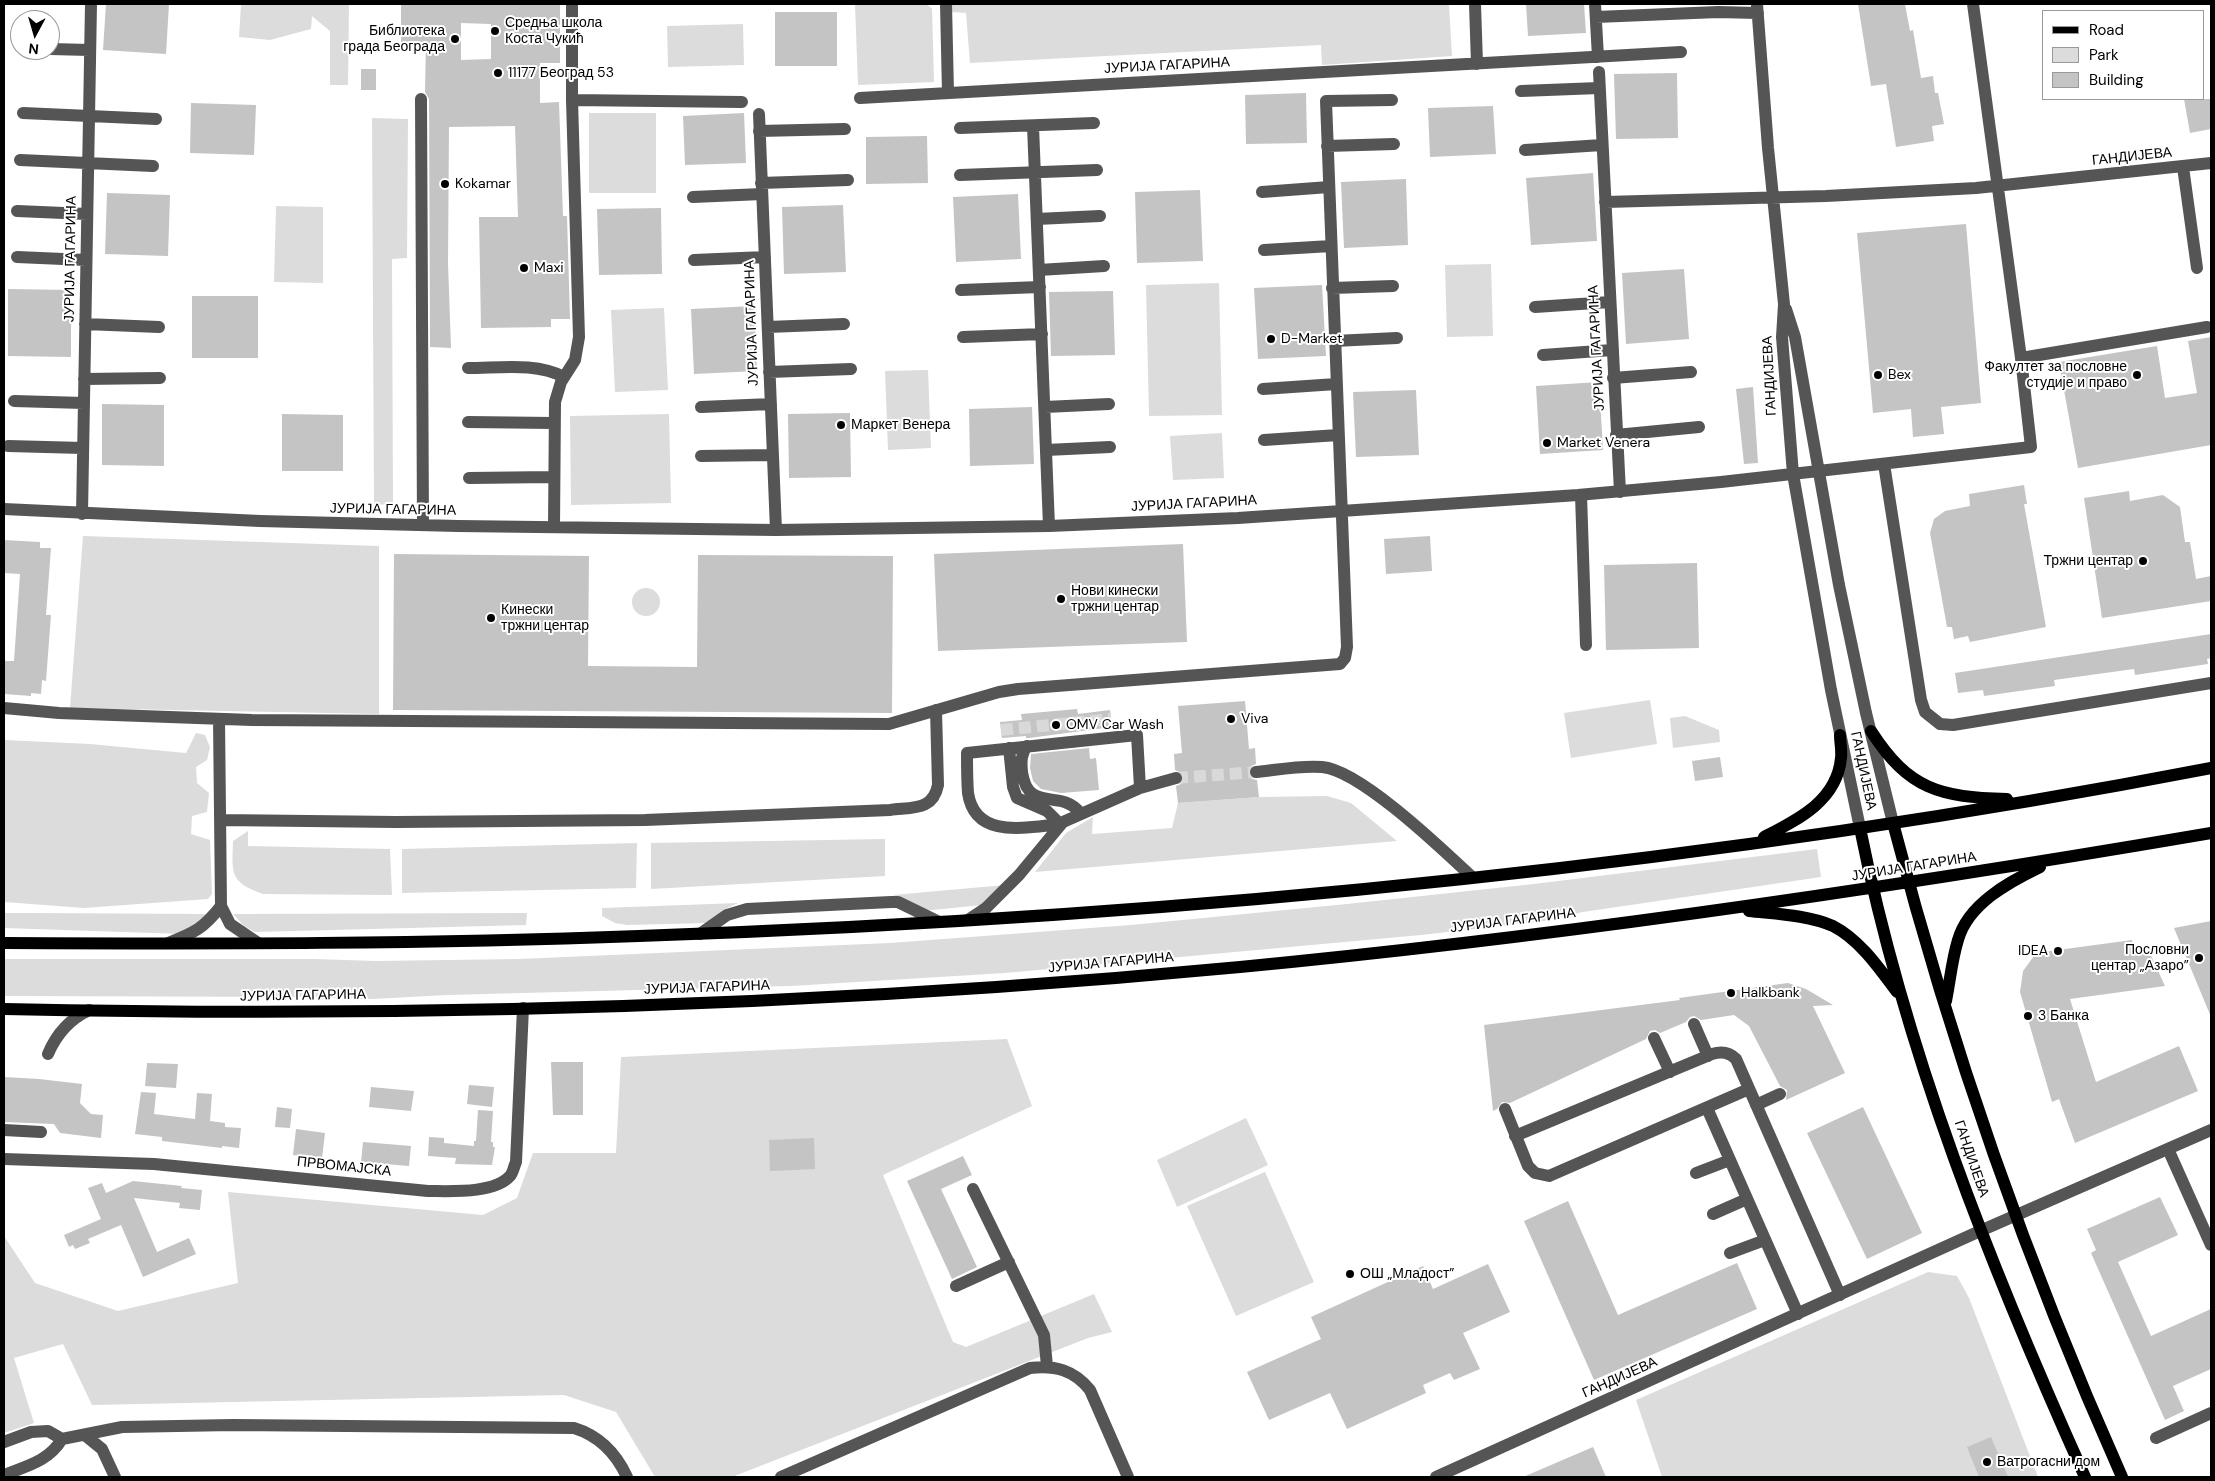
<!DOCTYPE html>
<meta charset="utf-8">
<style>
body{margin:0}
#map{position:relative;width:2215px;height:1481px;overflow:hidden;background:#fff;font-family:"DM Sans",sans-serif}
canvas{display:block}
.frame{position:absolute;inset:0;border:5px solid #000;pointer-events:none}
.legend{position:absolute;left:2042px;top:10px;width:162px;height:90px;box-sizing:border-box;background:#fff;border:1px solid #999;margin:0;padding:6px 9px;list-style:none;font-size:15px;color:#000}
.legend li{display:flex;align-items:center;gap:10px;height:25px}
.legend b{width:25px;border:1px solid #999}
.north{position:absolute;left:10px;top:10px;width:50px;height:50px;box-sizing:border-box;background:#fff;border:1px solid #999;border-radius:50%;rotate:186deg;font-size:14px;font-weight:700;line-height:20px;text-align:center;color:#000}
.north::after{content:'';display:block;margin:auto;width:18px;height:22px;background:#000;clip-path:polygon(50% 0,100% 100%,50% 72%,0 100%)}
</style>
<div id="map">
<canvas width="2215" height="1481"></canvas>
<div class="frame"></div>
<ul class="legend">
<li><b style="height:6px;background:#000"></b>Road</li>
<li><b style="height:14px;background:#dcdcdc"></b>Park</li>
<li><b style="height:14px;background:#c4c4c4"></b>Building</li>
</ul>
<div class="north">N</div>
</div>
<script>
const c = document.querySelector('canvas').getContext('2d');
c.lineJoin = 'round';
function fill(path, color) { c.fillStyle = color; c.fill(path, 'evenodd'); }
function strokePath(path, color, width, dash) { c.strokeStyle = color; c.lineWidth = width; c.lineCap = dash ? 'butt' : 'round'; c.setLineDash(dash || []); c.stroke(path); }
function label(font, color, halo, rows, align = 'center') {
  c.font = font + ' "DM Sans",sans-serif'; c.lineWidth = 4; c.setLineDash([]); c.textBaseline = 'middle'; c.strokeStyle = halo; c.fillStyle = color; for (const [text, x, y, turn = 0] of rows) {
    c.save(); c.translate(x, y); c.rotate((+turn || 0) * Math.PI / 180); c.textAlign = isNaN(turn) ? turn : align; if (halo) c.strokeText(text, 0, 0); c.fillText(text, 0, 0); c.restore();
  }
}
const green = new Path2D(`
 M241 4H349L348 85H330V31L312 16 311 29 270 40 239 37Z
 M855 4H927L932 9 934 82 858 85Z
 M948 4H1449L1452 56 1322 65 1321 45 970 63 966 13 950 12Z
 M743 24 744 65 668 67 667 26Z
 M589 113H656V193H589Z
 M372 118 408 119 407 258 392 259 393 504 374 505Z
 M276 206 323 207V283L274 282Z
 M1491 264 1493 336 1447 337 1445 265Z
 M1219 283 1222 415 1149 416 1146 285Z
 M664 308 668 390 615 392 611 310Z
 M928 370 931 448 888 450 885 371Z
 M669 414 671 503 571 505 570 416Z
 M1222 433 1224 478 1173 480 1170 436Z
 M83 536 379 546V714L70 708Z
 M632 602a14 14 0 1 1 28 0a14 14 0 1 1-28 0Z
 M1650 700 1657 744 1571 758 1564 713Z
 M1685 716 1719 730 1720 742 1673 748 1670 718Z
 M196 733 205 735 210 747 207 760 196 767 197 783 209 793 207 812 192 816 191 834 210 840 212 894 208 899 84 908 4 902V740L90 744 186 753Z
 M1327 796 1351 803 1397 841 1035 872 1066 833 1093 817 1092 834 1172 828 1178 803 1259 797Z
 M248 831V846L390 849 392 895 263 894C229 882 232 873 233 841Z
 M885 839V876L651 889V843Z
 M637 843 636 888 402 893V849Z
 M1817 849 1821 877 1583 912 1544 921 1421 935 1005 973 791 986 447 995 372 999 320 997 4 996V959H314L375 961 519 959 890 943 1131 925 1347 904 1534 884Z
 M1005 885 982 905 923 911 893 895Z
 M738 903 723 910 707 923 627 925 615 923 602 916V908Z
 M4 913H30L207 914 182 934 4 928Z
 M527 913 526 925 255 932 244 926 233 914Z
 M1007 1039 1032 1106 883 1175 953 1342 966 1347 1094 1294 1112 1332 1088 1338 732 1477H655L616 1412 564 1395 92 1405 63 1344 14 1358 34 1423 4 1433V1236L35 1283 118 1311 238 1283 228 1192 483 1215 517 1198 533 1153H616L621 1057Z
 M1246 1118 1268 1165 1177 1207 1157 1160Z
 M1265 1172 1314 1282 1236 1316 1187 1206Z
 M1928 1272 1957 1276 1969 1298 2038 1477H1662L1636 1400Z`);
const building = new Path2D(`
 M106 4H169L166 54 103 50Z
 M401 4H560V63H540V103L559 102 563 216H567L570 319H551V327L481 328 479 217H518L515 126 449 127 448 263 451 348 430 347 429 99 425 92 426 42H401ZM461 23 491 24V59L461 60Z
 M1526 4H1584L1586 33 1528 36Z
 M1858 4H1905L1910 31 1913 30 1921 78 1933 76 1935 93H1938L1944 124 1932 126 1934 141 1896 147 1886 84 1871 86Z
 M775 12H837V66H775Z
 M361 69H376V90H361Z
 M1677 73 1678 138 1616 139 1614 74Z
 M1306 93 1307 143 1246 144 1245 95Z
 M2184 99H2211V129L2190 133Z
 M191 103 256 105 254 155 190 153Z
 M1493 106 1496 154 1430 157 1428 108Z
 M744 113 746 163 685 165 683 116Z
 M927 136 928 183 866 184V137Z
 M1593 173 1597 241 1531 245 1526 178Z
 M1406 179 1408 245 1344 248 1341 182Z
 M1200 190 1203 261 1137 263 1135 192Z
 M107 193 170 195 168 256 105 254Z
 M1018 194 1021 259 956 262 953 197Z
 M843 205 846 272 784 274 782 207Z
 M661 208 662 274 599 275 597 209Z
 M1966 224 1981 403 1941 407 1944 434 1913 437 1911 409 1873 413 1857 233Z
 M1684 269 1689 339 1626 344 1622 273Z
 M1322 285 1326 356 1258 359 1254 288Z
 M8 289 71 290V357L8 356Z
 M1113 291 1115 355 1051 356 1049 292Z
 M192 296H258V358H192Z
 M754 306 757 371 694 374 691 309Z
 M2211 337V445L2078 468 2059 362 2157 346 2165 398 2197 393 2188 341Z
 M1599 382 1603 450 1540 454 1536 386Z
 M1753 387 1758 463 1744 464 1736 389Z
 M1416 390 1419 455 1356 457 1353 392Z
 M102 404 164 405V466L102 465Z
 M1032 407 1034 464 970 466 969 409Z
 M850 413 851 477 789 478 788 414Z
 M282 414 343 415V471H282Z
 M2024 485 2027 504H2024L2046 627 1970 642 1968 636 1954 639 1952 627H1947L1930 533 1934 519 1945 511 1970 506 1969 494Z
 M2129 491 2130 501 2163 495 2180 507 2185 542H2190L2196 579 2211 576V601L2102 618 2084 498Z
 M1430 536 1432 571 1386 574 1384 539Z
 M4 540 40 542V548H51L46 615H51L46 681 42 680 41 694 31 693V696L4 694V661H14L20 574 4 573Z
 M1183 544 1187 642 938 651 934 554Z
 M394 554 589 556 588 666 697 667 698 555 893 556 892 713 393 710Z
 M1697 563 1699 648 1606 650 1604 565Z
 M2211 634V658L2207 659 2208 664 2135 675 2134 669 2054 680 2055 686 1984 696 1983 690 1958 693 1955 673Z
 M1245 701 1249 749 1255 748 1256 764 1251 766 1248 773 1252 779 1257 780 1259 797 1178 803 1176 786 1181 784 1184 780 1182 773 1175 770 1174 754 1182 753 1178 706Z
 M1077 709 1078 714 1110 710 1112 727 1029 738H1026V736L1002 738 1000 722 1022 720 1021 714Z
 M1089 748 1090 759 1096 758 1099 790 1061 793 1041 789 1033 781 1030 768 1031 754Z
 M1720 757 1723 777 1695 781 1692 761Z
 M2211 921V1017L2174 928Z
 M2132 940 2133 948 2146 945 2165 986 2070 999 2096 1082 2179 1046 2198 1091 2075 1143 2059 1099 2052 1102 2020 992 2023 971 2034 956 2043 952Z
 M1788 983 1806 989 1833 1005 1813 1006 1845 1073 1786 1100 1787 1090 1780 1086 1749 1026 1734 1015 1701 1020 1694 1016 1690 1017 1686 1022 1660 1033 1655 1030 1650 1031 1646 1039 1510 1103 1502 1102 1497 1109 1493 1111 1484 1025 1680 1000 1679 998Z
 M551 1062H583V1115H553Z
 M147 1063 178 1064 176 1088 145 1086Z
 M4 1077 39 1079 82 1084 80 1103 91 1114 103 1115 101 1138 60 1133 54 1124 4 1122Z
 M469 1085 494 1087 492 1107 467 1104Z
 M371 1087 414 1091 411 1111 369 1107Z
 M141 1092 156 1093 154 1114 195 1119 197 1093 212 1094 210 1121 225 1123V1127L241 1128 239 1148 222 1146V1148L162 1141V1137L135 1134Z
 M277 1107 292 1109 290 1128 275 1127Z
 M1863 1107 1922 1233 1867 1259 1807 1133Z
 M478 1110 493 1111 491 1142H493V1147H495L492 1165 455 1164 456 1158 428 1156 429 1137 444 1138V1143L474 1146V1141H476Z
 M296 1129 325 1133 322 1158 293 1155Z
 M814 1138 815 1169 770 1171 769 1140Z
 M363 1142 411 1146 409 1166 361 1162Z
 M963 1156 972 1175 941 1189 977 1267 952 1279 907 1181Z
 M133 1181 182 1186 181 1188 202 1190 200 1210 179 1208 180 1203 134 1198 157 1252 189 1238 196 1254 143 1277 121 1225 88 1239 90 1243 75 1249 73 1245 69 1247 64 1235 101 1219 88 1188 102 1183 106 1193Z
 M2160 1197 2178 1235 2118 1262 2151 1336 2211 1309V1369L2173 1386 2184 1411 2165 1420 2091 1253 2096 1250 2087 1229Z
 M1568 1201 1618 1315 1737 1263 1757 1309 1594 1380 1524 1221Z
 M1488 1264 1510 1312 1463 1333 1480 1369 1454 1380 1450 1373 1423 1385 1426 1393 1347 1429 1330 1393 1269 1420 1247 1372 1321 1339 1311 1317 1423 1266 1433 1289Z
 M1991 1437 2008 1477H1979L1967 1447Z
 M1593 1447 1606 1477H1523Z`);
const minorTunnel = new Path2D(`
 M1001 730 1111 719
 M1176 778 1256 772`);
const minor = new Path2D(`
 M946 4 948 93
 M1475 4 1477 64
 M1595 4 1598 57
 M1757 4 1768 148 1784 304 1782 337 1793 474 1831 690 1860 828
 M1596 17 1718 12 1758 13
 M50 49 90 50
 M1599 72 1620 492
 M1521 91 1599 88
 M860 98 1681 52
 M421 99 423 525
 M572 100 742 102
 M23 113 156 119
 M759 114 776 530
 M1033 126 1049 526
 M960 128 1094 123
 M759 131 845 129
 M1327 146 1394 144
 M1525 150 1602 145
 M20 160 153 166
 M2183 167 2197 268
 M960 175 1097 170
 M761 183 848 180
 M1262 192 1329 187
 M693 197 762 194
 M1605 202 1826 196 1976 188 2211 163
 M17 211 87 214
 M1037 219 1100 216
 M1264 250 1331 246
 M17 257 86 260
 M694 260 765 257
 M1039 270 1104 266
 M1332 288 1393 286
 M961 290 1040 287
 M1535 307 1610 302
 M1786 309 1795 337 1839 585 1866 713 1893 823
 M85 324 159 327
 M768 327 844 324
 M963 337 1042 334
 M1334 341 1397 338
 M1543 355 1612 350
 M2021 358 2207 327
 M468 368C499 368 536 362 564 377
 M769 372 851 369
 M1613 378 1691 372
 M84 379 160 378
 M1263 389 1336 384
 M14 401 84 403
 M701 407 771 404
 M1045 407 1109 404
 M468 422 553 423
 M1616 435 1699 427
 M1264 440 1338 435
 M8 446 83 448
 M1046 450 1110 447
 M701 456 773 455
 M1884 464 1921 700 1925 712 1940 724 1953 725 2211 683
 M469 478 553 477
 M1581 495 1586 645
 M4 509 260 521 458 526 776 530 1049 526 1238 518 1578 495 1721 482 2031 447 2021 358 1973 4
 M82 514 91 4
 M554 527 555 402 561 382 575 360 579 337 572 100V4
 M4 708 59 713 252 720 889 724 999 692 1018 689 1340 664 1345 658 1347 647 1326 101 1392 100
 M219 719 221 906 230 924 258 943
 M1027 746C1021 754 1021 762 1022 772 1028 814 1062 788 1080 813
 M1009 748 1013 787 1017 798 1047 811 1060 824
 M1256 772C1276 770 1302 765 1322 767 1360 770 1442 849 1472 877
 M220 820 396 822 645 820 890 810C912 807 933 811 938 785L936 710
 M1060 824C1027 827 975 840 968 793 967 780 967 766 967 753L1137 735 1140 788
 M968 920 986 908 1019 875 1063 822 1140 788 1176 778
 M700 934 727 915 747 909 891 902H898L939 922
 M168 943C194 933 204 928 221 906
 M1694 1024 1708 1056
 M1654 1038 1670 1072
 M48 1054C56 1035 70 1019 89 1010
 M1756 1105 1780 1094
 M1707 1108 1798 1314
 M1505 1109 1528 1166 1535 1173 1549 1176 1749 1089
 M4 1130 41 1132
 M1515 1136 1712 1054C1722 1051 1729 1052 1736 1059L1840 1295
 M2168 1149 2211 1245
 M4 1159 154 1164 428 1191C450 1191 494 1194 510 1176 513 1173 514 1166 516 1162L523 1008
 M1696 1173 1730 1160
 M973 1189 1044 1335 1047 1366
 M1713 1214 1747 1199
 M1730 1253 1765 1240
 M956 1286 1009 1262
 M86 1436 102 1449 115 1477
 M2156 1438 2211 1413
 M4 1442 31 1432 48 1431 62 1439 122 1427 233 1425 574 1428C600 1436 616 1453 627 1477
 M4 1475C27 1466 49 1461 62 1439
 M781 1477 1030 1368C1055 1365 1074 1370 1090 1390L1128 1477
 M1436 1477 1980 1231 2211 1130`);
const major = new Path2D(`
 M1871 731C1909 790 1940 797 2007 799
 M1893 823C1951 1047 2028 1266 2122 1477
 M1860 828C1905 1053 1991 1268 2085 1477
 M1764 837C1797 820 1837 801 1841 758 1842 751 1840 742 1840 735
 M1749 911C1776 914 1808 915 1833 926 1860 940 1879 968 1897 992
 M4 943C216 944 427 944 639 936 1166 918 1694 868 2211 768
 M1946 1001C1950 981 1952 959 1958 940 1968 904 2009 882 2040 867
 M4 1009C416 1018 829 1006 1240 967 1565 936 1889 888 2211 833`);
const markers = [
 [495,31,5,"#000"],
 [455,39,5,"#000"],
 [498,73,5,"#000"],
 [445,184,5,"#000"],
 [524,268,5,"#000"],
 [1271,339,5,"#000"],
 [1878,375,5,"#000"],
 [2137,375,5,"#000"],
 [841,425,5,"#000"],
 [1547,443,5,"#000"],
 [2143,561,5,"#000"],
 [1061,599,5,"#000"],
 [491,618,5,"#000"],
 [1231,719,5,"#000"],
 [1056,725,5,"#000"],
 [2058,951,5,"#000"],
 [2199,958,5,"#000"],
 [1731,993,5,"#000"],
 [2028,1016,5,"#000"],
 [1350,1274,5,"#000"],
 [1987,1462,5,"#000"]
];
const poiNames = [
 ["Средња школа",505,23],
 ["Коста Чукић",505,39],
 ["Библиотека",445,31,"right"],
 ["града Београда",445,47,"right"],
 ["11177 Београд 53",508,73],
 ["Kokamar",455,184],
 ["Maxi",534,268],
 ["D-Market",1281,339],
 ["Факултет за пословне",2127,367,"right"],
 ["студије и право",2127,383,"right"],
 ["Bex",1888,375],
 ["Маркет Венера",851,425],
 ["Market Venera",1557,443],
 ["Тржни центар",2133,561,"right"],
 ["Нови кинески",1071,591],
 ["тржни центар",1071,607],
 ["Кинески",501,610],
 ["тржни центар",501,626],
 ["Viva",1241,719],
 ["OMV Car Wash",1066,725],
 ["Пословни",2189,950,"right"],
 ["центар „Азаро”",2189,966,"right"],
 ["IDEA",2048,951,"right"],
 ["Halkbank",1741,993],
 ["3 Банка",2038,1016],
 ["ОШ „Младост”",1360,1274],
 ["Ватрогасни дом",1997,1462]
];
const streetNames = [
 ["ЈУРИЈА ГАГАРИНА",1167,66,-3],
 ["ГАНДИЈЕВА",2132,157,-6],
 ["ЈУРИЈА ГАГАРИНА",71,259,-89],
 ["ЈУРИЈА ГАГАРИНА",752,323,-92],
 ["ЈУРИЈА ГАГАРИНА",1597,348,-93],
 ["ГАНДИЈЕВА",1770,376,-93],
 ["ЈУРИЈА ГАГАРИНА",1194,504,-3],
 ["ЈУРИЈА ГАГАРИНА",393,510,1],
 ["ГАНДИЈЕВА",1863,771,78],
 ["ЈУРИЈА ГАГАРИНА",1914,867,-9],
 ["ЈУРИЈА ГАГАРИНА",1513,921,-7],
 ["ЈУРИЈА ГАГАРИНА",1111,963,-5],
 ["ЈУРИЈА ГАГАРИНА",707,988,-2],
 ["ЈУРИЈА ГАГАРИНА",303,996,-1],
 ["ГАНДИЈЕВА",1971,1159,71],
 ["ПРВОМАЈСКА",344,1167,6],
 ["ГАНДИЈЕВА",1620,1378,-24]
];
fill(green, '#dcdcdc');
fill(building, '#c4c4c4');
strokePath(minorTunnel, '#d9d9d9', 12, [12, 6]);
strokePath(minor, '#555', 12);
strokePath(major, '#000', 12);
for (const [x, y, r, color] of markers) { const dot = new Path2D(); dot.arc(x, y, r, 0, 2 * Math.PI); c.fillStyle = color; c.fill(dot); strokePath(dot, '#fff', 2); }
label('14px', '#000', '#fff', poiNames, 'left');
label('14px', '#000', '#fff', streetNames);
</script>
